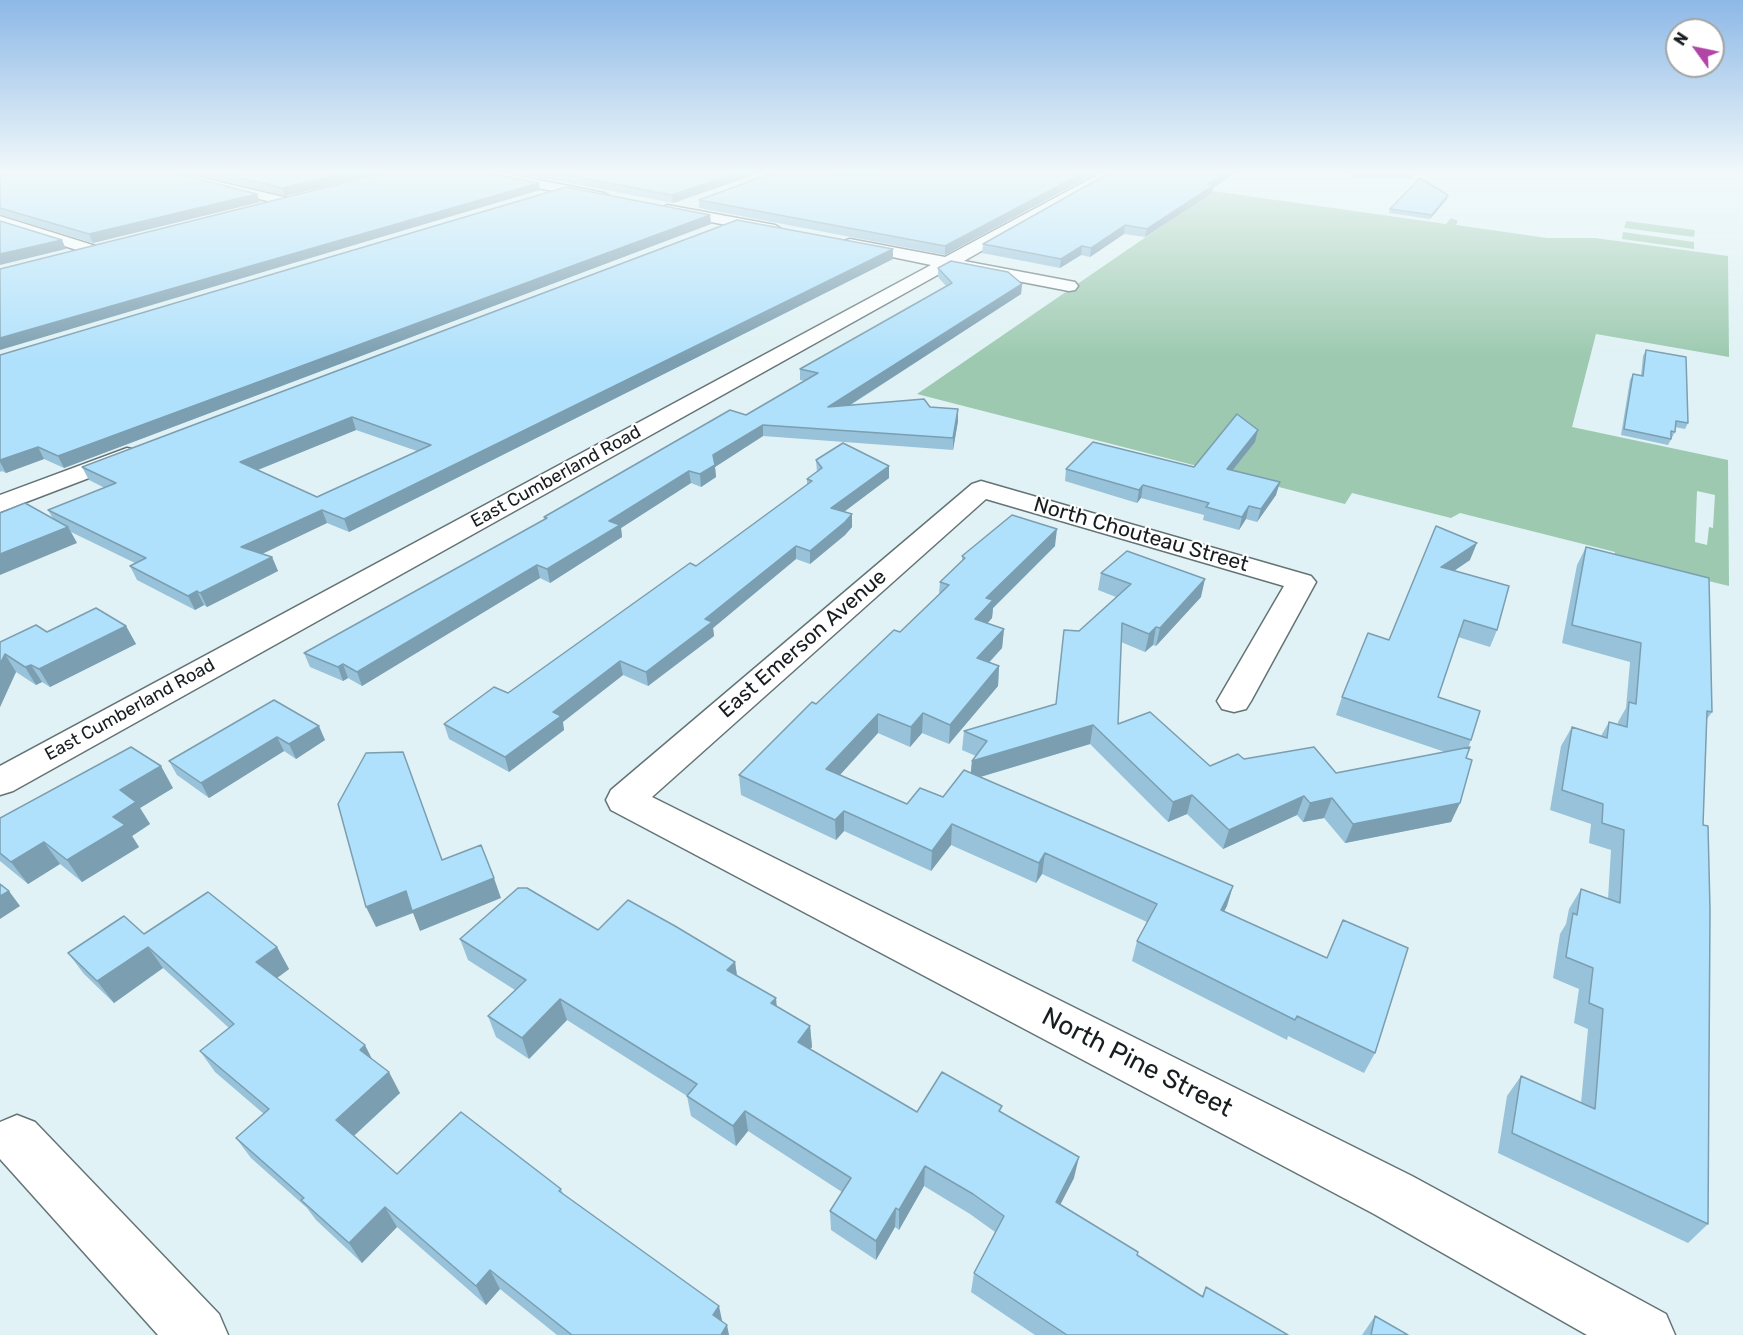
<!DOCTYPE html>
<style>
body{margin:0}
#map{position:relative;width:1743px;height:1335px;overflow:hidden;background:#e0f2f5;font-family:Rubik,sans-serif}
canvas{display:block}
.north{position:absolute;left:1665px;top:18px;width:60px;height:60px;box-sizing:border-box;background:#fff;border:2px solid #a3a5a5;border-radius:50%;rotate:303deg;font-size:16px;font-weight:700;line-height:24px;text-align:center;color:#181e1f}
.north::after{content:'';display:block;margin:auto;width:21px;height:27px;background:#b045a6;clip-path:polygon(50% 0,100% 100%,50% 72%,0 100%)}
</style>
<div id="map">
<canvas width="1743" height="1335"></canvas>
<div class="north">N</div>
</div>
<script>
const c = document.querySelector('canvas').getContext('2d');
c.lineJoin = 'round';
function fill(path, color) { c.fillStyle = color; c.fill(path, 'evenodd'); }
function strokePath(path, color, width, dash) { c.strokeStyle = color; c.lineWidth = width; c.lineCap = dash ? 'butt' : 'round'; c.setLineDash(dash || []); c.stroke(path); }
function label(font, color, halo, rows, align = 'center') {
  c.font = font + ' Rubik,sans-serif'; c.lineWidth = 4.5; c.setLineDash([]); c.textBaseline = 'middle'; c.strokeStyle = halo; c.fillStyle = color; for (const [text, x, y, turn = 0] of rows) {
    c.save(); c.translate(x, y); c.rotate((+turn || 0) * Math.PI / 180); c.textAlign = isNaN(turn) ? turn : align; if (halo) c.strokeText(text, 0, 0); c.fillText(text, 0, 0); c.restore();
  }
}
const green = new Path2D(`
 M1213 191 1446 224 1451 218 1458 221 1456 225 1547 238H1595L1728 256 1729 357 1596 334 1572 427 1728 460 1729 586 1614 558 1615 552 1460 513 1451 518 1352 493 1345 504 917 394ZM1697 491 1715 495 1713 528 1709 527 1707 545 1695 542Z
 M1626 221 1695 230 1694 237 1624 228Z
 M1623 232 1694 242V249L1622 239Z`);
const street = new Path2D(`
 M153 172H177L292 199 294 202 287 206Z
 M471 172H498L604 193 611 197 604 201 477 176Z
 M820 172 865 175 889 172C875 185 834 184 820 172Z
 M1103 172H1119L964 261 1075 282 1078 286 1075 290 1069 291 950 268 13 791 0 795V766L931 265 844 247 842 244 844 241 850 239 945 257Z
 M667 205 775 225 783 230 775 235 662 212 660 209Z
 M0 216 99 247 101 250 93 255 0 226Z
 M127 448 136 450 139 455 136 460 0 512V495Z
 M981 481 1311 576 1316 582 1251 701 1246 709 1234 712 1222 709 1217 701 1284 586 986 499 652 797 1412 1176 1666 1314 1675 1335H1587L1374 1214 611 810 606 800 611 790 972 484Z
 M17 1115 35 1122 219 1314 228 1335H158L0 1159V1122Z`);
const wall = new Path2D(`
 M0 172 260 202 93 243 0 215Z
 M187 172H384L285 196Z
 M512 172H763L673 203Z
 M878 172H1098L945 255 699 208V200L844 175 875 174Z
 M1111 172H1237L1213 188 1212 193 1145 237 1124 234 1090 257 1081 255 1060 268 982 253 983 244Z
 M1345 172H1414L1412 179H1355Z
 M1447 199 1430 219 1389 213 1390 209Z
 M710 215 711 224 64 468 44 459 6 473 2 471 0 472V355Z
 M893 249V259L349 532 327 523 262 554 272 557 278 571 207 607 204 605 195 610 137 580 130 566 135 563 71 532 77 543 52 517 48 510 105 488 89 480 82 467ZM356 430 417 451 317 497 258 470Z
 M938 268 1022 284 1021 294 849 406 930 407 958 409V421L953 450 763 436 715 467 716 477 701 487 691 483 621 528 622 537 550 583 540 578 362 686 348 678 343 681 310 667 304 653 545 519 544 517 746 415 805 381 800 380V369L946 286 938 277Z
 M1646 350 1688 423 1685 429 1675 427V432L1668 445 1621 435 1630 380 1633 374 1641 376 1643 356Z
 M1258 430 1255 442 1233 470 1276 495 1257 522 1246 519 1239 530 1203 520 1204 515 1141 498 1137 503 1065 481 1066 469 1194 467Z
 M816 460 889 466V478L843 512 852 514V527L845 535 810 564 796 559 713 628 714 636 648 686 623 675 562 722 564 730 509 772 449 739 444 724 508 693 696 566 807 485V479L817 472Z
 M1436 526 1470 560 1454 571 1497 630 1490 647 1458 637 1438 697 1471 740 1468 748 1451 822 1345 843 1324 818 1303 822 1297 815 1223 849 1187 814 1168 822 1090 744 980 777 1233 886 1224 911 1375 1053 1364 1073 1288 1036 1287 1040 1132 961 1137 941 1147 922 1042 874 1036 883 951 845 931 871 844 831 836 840 741 795 739 775 816 704 900 632 939 594 940 582 962 561V556L1055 546 993 608 992 618 987 624 1004 629 1002 648 989 663 999 666 998 686 949 744 922 733 910 747 878 733 840 775 907 804 943 797 971 773 972 761 976 756 962 750 964 731 1056 704 1064 630 1079 631 1116 597 1098 590 1101 573 1201 597 1156 646 1153 645 1145 652 1121 642 1118 724 1210 766 1244 759 1336 773 1445 752 1336 715 1342 697 1389 640Z
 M1586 547 1712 712 1707 719 1703 825 1708 1224 1688 1243 1498 1153 1507 1096 1521 1076 1581 1103 1588 1029 1574 1023 1579 989 1553 978 1560 934 1566 924 1569 909 1581 889 1608 899 1611 850 1589 843 1591 824 1550 810 1561 746 1572 727 1601 736 1609 722 1618 724V722L1626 708 1630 662 1562 643 1577 565Z
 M126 626 136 644 50 687 42 682 36 685 16 672 0 707V642L47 632Z
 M274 700 325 740 296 759 284 751 209 798 177 775 169 761Z
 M173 788 140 808 150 824 132 836 139 847 82 882 60 864 28 884 0 861V818Z
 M598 930 735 962 737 976 776 998V1006L810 1026 812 1047 810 1049 917 1112 1001 1113 1074 1178 1060 1204 1137 1256 1202 1296 1206 1287 1288 1335H1035L971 1292 974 1273 995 1232 970 1214 924 1186 899 1230 895 1227 876 1260 831 1230 830 1211 842 1192 748 1131 736 1146 691 1116 687 1096 567 1020 529 1059 496 1037 488 1016 515 990 468 960 460 939Z
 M144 934 277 947 289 969 277 978 372 1059 400 1093 354 1136 397 1174 561 1189 563 1194 722 1321 729 1335H557L500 1289 486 1305 397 1227 362 1263 316 1220 307 1208 251 1158 236 1138 264 1114 215 1072 200 1051 229 1028 163 968 114 1003 84 974 68 953Z
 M1375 1316 1408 1335H1362Z`);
const shadedWall = new Path2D(`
 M350 172H384L285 196 282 188Z
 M740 172H763L673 203 672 195Z
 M1085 172H1098L945 255V246Z
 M1227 172H1237L1213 188 1212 193 1145 237 1147 229 1208 184Z
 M539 183 540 190 0 350V338Z
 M257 194 260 202 93 243 89 234Z
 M1448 195 1447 199 1430 219 1432 215Z
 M710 215 711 224 64 468 58 456Z
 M1125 225 1124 234 1090 257 1091 248Z
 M62 240 66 249 0 265V254Z
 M1082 246 1081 255 1060 268 1061 259Z
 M893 249V259L349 532 344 519Z
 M1022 284 1021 294 828 419V407Z
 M958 409V421L953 450V438Z
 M352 417 356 430 245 475 240 462Z
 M763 425V436L715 467 716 477 701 487 700 474 713 455Z
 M1258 430 1255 442 1224 481 1227 469Z
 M38 447 44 459 6 473 0 462V460Z
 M889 466V478L832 521 831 508Z
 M689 471 691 483 621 528 622 537 550 583 547 569 609 521Z
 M1280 482 1276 495 1257 522 1261 509Z
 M1143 485 1141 498 1137 503 1139 490Z
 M1249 506 1246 519 1239 530 1242 517Z
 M322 510 327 523 247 561 241 547Z
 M852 514V527L845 535 810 564V551Z
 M68 527 77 543 0 575V554Z
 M1057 529 1055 546 993 608 992 618 974 638 975 619 986 598Z
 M1477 543 1470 560 1434 584 1441 567Z
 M796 546V559L713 628 714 636 648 686 646 672 705 619Z
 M272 557 278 571 207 607 200 593Z
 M537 565 540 578 362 686 357 672Z
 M1205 579 1201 597 1156 646 1160 628Z
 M197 591 204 605 195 610 188 596Z
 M126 626 136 644 50 687 39 669Z
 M1156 627 1153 645 1145 652 1149 634Z
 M1004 629 1002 648 975 677 977 658Z
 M5 654 16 672 0 707V664Z
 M620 661 623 675 563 722 564 730 509 772 505 757 553 712Z
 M343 664 348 678 343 681 338 667Z
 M31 665 42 682 36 685 25 667Z
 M999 666 998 686 949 744 950 725Z
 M923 713 922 733 910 747 911 727Z
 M878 714V733L827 789 826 769Z
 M1093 725 1090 744 970 780 972 761Z
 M319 726 325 740 296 759 289 744Z
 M277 737 284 751 209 798 201 783Z
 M161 766 173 788 140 808 150 824 132 836 139 847 82 882 67 860 113 817 120 790Z
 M1192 795 1187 814 1168 822 1173 802Z
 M1304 796 1297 815 1223 849 1229 830Z
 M1332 798 1324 818 1303 822 1310 803Z
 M1460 803 1451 822 1345 843 1353 824Z
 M844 811V831L836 840 835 820Z
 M952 824 951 845 931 871 932 851Z
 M44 842 60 864 28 884 11 862Z
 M1045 853 1042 874 1036 883 1039 863Z
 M494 878 501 898 420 931 413 913 376 927 366 907 406 891Z
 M1233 886 1227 906 1215 930 1221 910Z
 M9 891 20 906 0 919V896Z
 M148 947 163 968 114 1003 97 981Z
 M277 947 289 969 269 984 256 962Z
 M735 962 738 983 727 970Z
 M776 998 778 1019 771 1003Z
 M560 999 567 1020 529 1059 522 1038Z
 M810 1026 812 1047 800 1063 798 1042Z
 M365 1045 376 1067 360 1050Z
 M389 1072 400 1093 348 1141 336 1120Z
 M745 1111 748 1131 736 1146 733 1126Z
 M1079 1157 1074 1178 1052 1221 1056 1202Z
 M925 1166 924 1186 899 1230V1210Z
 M385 1207 397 1227 362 1263 349 1243Z
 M896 1208 895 1227 876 1260V1241Z
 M490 1270 500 1289 486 1305 476 1286Z
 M719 1306 723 1325 713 1315Z
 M727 1325 729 1335H721Z`);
const building = new Path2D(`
 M0 172H171L257 194 89 234 0 208Z
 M216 172H350L282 188Z
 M387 172H483L539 183 0 338V269Z
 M551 172H740L672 195Z
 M775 172H832L844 175 875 174 878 172H1085L945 246 699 200Z
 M1111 172H1227L1208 184 1214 185 1147 229 1125 225 1091 248 1082 246 1061 259 983 244Z
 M1420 178 1448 195 1432 215 1390 209Z
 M566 187 710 215 58 456 38 447 0 460V355Z
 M737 220 893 249 344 519 322 510 241 547 272 557 200 593 197 591 188 596 130 566 146 558 48 510 116 483 82 467ZM352 417 431 445 317 497 240 462Z
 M0 221 62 240 0 254Z
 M951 261 1008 272 1022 284 828 407 924 399 930 407 958 409 953 438 763 425 713 455 715 465 700 474 689 471 609 521 620 525 547 569 537 565 357 672 343 664 338 667 304 653 547 518 544 517 730 410 746 415 818 373 800 369 952 283 938 268Z
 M1646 350 1686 357 1688 423 1676 421 1675 432 1671 431V439L1624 429 1633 374 1643 376Z
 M1237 414 1258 430 1227 469 1280 482 1261 509 1249 506 1242 517 1206 507 1209 503 1143 485 1139 490 1066 469 1093 442 1194 467Z
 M843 443 889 466 831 508 852 514 845 522 810 551 796 546 705 619 712 622 646 672 620 661 553 712 561 716 505 757 444 724 494 687 508 693 690 563 696 566 812 481 807 479 822 468 816 460Z
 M25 503 68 527 0 554V513Z
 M1012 515 1057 529 986 598 993 600 975 619 1004 629 977 658 999 666 950 725 923 713 911 727 878 714 826 769 907 804 920 788 943 797 964 770 1233 886 1221 910 1327 958 1343 920 1408 948 1375 1053 1297 1016 1295 1020 1137 941 1157 904 1045 853 1039 863 952 824 932 851 844 811 835 820 739 775 812 702 816 704 894 630 900 632 949 585 940 582 965 558 962 556Z
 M1436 526 1477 543 1441 567 1509 586 1497 630 1464 620 1438 697 1480 711 1471 740 1342 697 1368 633 1389 640Z
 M1586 547 1709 578 1712 712 1707 711 1703 825 1708 826 1710 910 1708 1224 1512 1133 1521 1076 1595 1109 1603 1009 1589 1003 1593 968 1566 957 1573 913 1577 915 1581 889 1620 903 1624 830 1602 823 1603 804 1562 790 1572 727 1607 738 1609 722 1627 727 1629 702 1636 704 1641 643 1572 625Z
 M1127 551 1205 579 1160 628 1156 627 1149 634 1122 623 1118 724 1150 712 1210 766 1238 754 1244 759 1314 747 1336 773 1470 747 1466 758 1472 760 1460 803 1353 824 1332 798 1310 803 1304 796 1229 830 1192 795 1173 802 1093 725 972 761 987 741 964 731 1056 704 1064 630 1079 631 1131 584 1101 573Z
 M96 608 126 626 39 669 31 665 25 667 5 654 0 664V642L36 625 47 632Z
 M274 700 319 726 289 744 277 737 201 783 169 761Z
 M131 747 161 766 120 790 136 802 113 817 125 825 67 860 44 842 11 862 0 853V818Z
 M403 752 442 860 481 845 494 878 412 911 406 891 366 907 338 804 366 753Z
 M0 884 9 891 0 896Z
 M518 888H527L598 930 628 900 675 926 735 962 727 970 776 998 771 1003 810 1026 798 1042 917 1112 942 1072 1002 1106 999 1111 1079 1157 1056 1202 1138 1252 1137 1255 1203 1297 1206 1287 1288 1335H1067L974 1273 1004 1216 973 1194 925 1166 899 1210 896 1208 876 1241 830 1211 851 1178 745 1111 733 1126 687 1096 697 1084 560 999 522 1038 488 1016 526 980 460 939Z
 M208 892 277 947 256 962 365 1045 360 1050 389 1072 336 1120 397 1174 461 1112 561 1189 559 1191 719 1306 713 1315 727 1325 721 1335H572L490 1270 476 1286 385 1207 349 1243 301 1200 304 1198 236 1138 269 1109 200 1051 234 1024 148 947 97 981 68 953 124 916 144 934Z
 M1375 1316 1408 1335H1371Z`);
const farStreetnames = [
 ["East Cumberland Road",556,477,-29],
 ["East Cumberland Road",130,710,-29]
];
const streetNames = [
 ["North Chouteau Street",1141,535,16],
 ["East Emerson Avenue",803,644,-41]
];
const nearStreetnames = [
 ["North Pine Street",1137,1063,27]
];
fill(green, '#9cc9af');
strokePath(street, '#647476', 3);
fill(street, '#fff');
fill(wall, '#97c2d9');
fill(shadedWall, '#7b9eb0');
fill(building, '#b0e1fc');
strokePath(building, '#7b9eb0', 1.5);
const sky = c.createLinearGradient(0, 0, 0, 359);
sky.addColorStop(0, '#8db8e7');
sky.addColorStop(0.48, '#f1f9fa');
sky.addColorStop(1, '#f1f9fa00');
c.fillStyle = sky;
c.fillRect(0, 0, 1743, 359);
label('18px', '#181e1f', '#fff', farStreetnames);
label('21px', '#181e1f', '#fff', streetNames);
label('26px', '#181e1f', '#fff', nearStreetnames);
</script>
